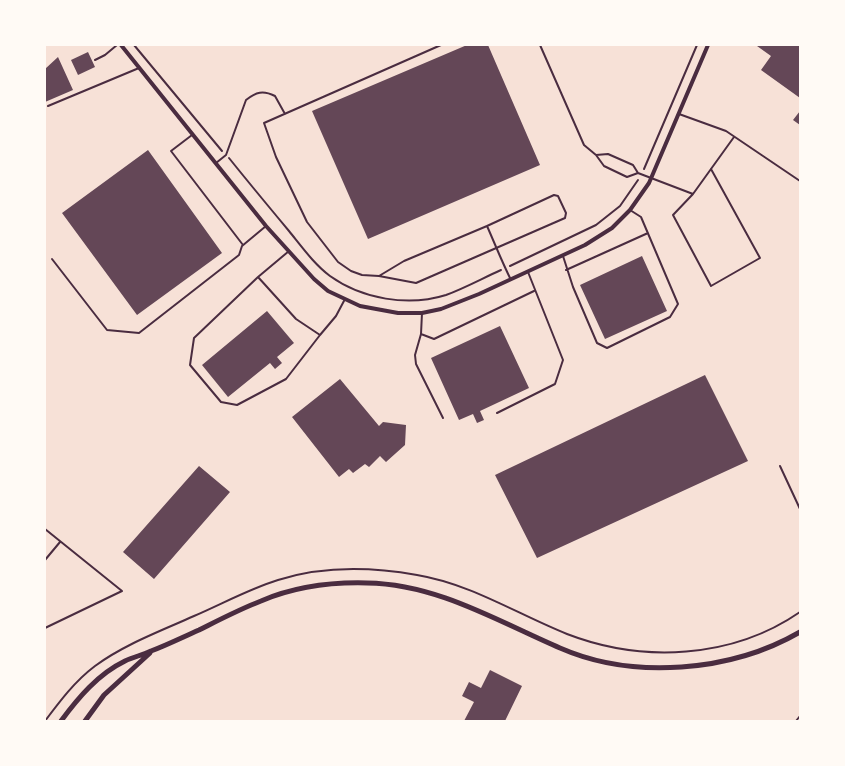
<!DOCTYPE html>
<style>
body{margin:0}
#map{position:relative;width:845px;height:766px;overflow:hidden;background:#f7e1d7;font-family:"IBM Plex Sans",sans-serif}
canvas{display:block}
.frame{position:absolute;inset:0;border:46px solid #fffaf5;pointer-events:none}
</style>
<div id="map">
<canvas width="845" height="766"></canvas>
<div class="frame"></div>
</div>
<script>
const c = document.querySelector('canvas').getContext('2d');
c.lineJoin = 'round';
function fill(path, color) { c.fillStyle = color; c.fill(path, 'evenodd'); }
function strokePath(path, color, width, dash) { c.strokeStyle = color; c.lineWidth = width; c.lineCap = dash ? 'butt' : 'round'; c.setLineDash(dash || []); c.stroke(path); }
const building = new Path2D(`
 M467 45H488L540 165 368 239 312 111Z
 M758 45H800V98L761 70 771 56 757 46Z
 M88 52 95 67 78 75 71 60Z
 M58 57 73 90 45 102V69Z
 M800 111V125L793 120Z
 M148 150 222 253 137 315 62 213Z
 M642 256 667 311 605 339 580 285Z
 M267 311 294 343 277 357 282 363 275 369 270 363 228 397 202 365Z
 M500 326 529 388 480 411 484 420 477 423 473 414 459 420 431 358Z
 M705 375 748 461 537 558 495 475Z
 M340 379 379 426 383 422 406 425 405 445 386 462 380 456 369 467 365 464 353 473 349 469 339 477 292 417Z
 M199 466 230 492 154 579 123 552Z
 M490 670 522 686 505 721H464L474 702 462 696 469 682 481 688Z`);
const path = new Path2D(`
 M134 45 222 151
 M229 158C249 183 269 207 289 231 302 247 314 264 330 276 362 299 408 307 446 295 465 288 483 278 501 270
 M644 169 697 45
 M510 266 596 225 620 206 638 180
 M45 721C60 701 75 681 95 666 125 644 161 631 194 616 222 604 249 589 278 580 322 566 372 567 417 575 471 584 517 614 567 634 642 663 732 659 800 612`);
const service = new Path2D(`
 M540 45 584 145 596 155 604 166 627 177 638 173 633 165 608 154 596 155
 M95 60 105 55 117 45
 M48 106 139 68
 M679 114 726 131 800 181
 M192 135 171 151 243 245
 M216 163 226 155 246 100C256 92 263 90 275 96L285 114
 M638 173 693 194 734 137
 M693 194 673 215 711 286 760 258 711 169
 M487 226 404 261 379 276 416 283 565 218 566 213 558 196 554 195 487 226C495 244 502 262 511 280
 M289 251 258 277 296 319 320 335 336 316 345 299
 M563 256 573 287 597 343 607 348 670 317 678 304 641 217 630 210
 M52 259 107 330 139 333 239 255 242 246 266 226
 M566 270 648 233
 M379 276 362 275 351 271 338 262 307 222 276 157 264 123 441 45
 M258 277 194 338 190 365 221 402 237 405 286 379 320 335
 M422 313 421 334 415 355 416 364 443 418
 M421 334 434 339 534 291
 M497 413 555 384 563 360 528 272
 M780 466 800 509
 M45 529 122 591 45 628
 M45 560 60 542
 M796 721 800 716`);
const minor = new Path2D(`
 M121 45 266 226 314 279 328 291 360 306 398 313H422L441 309 479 294 585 245 612 228 630 210 649 183 708 45`);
const tertiary = new Path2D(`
 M61 721C78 698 98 674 125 661 133 657 143 655 151 651 167 645 183 637 199 630 219 620 240 609 261 601 294 587 331 582 367 583 437 584 497 621 560 648 633 680 731 672 800 632
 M85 721 104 695 150 653`);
fill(building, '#644757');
strokePath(path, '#4a2c40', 2);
strokePath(service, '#4a2c40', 2);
strokePath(minor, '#4a2c40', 4);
strokePath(tertiary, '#4a2c40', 5);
</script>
